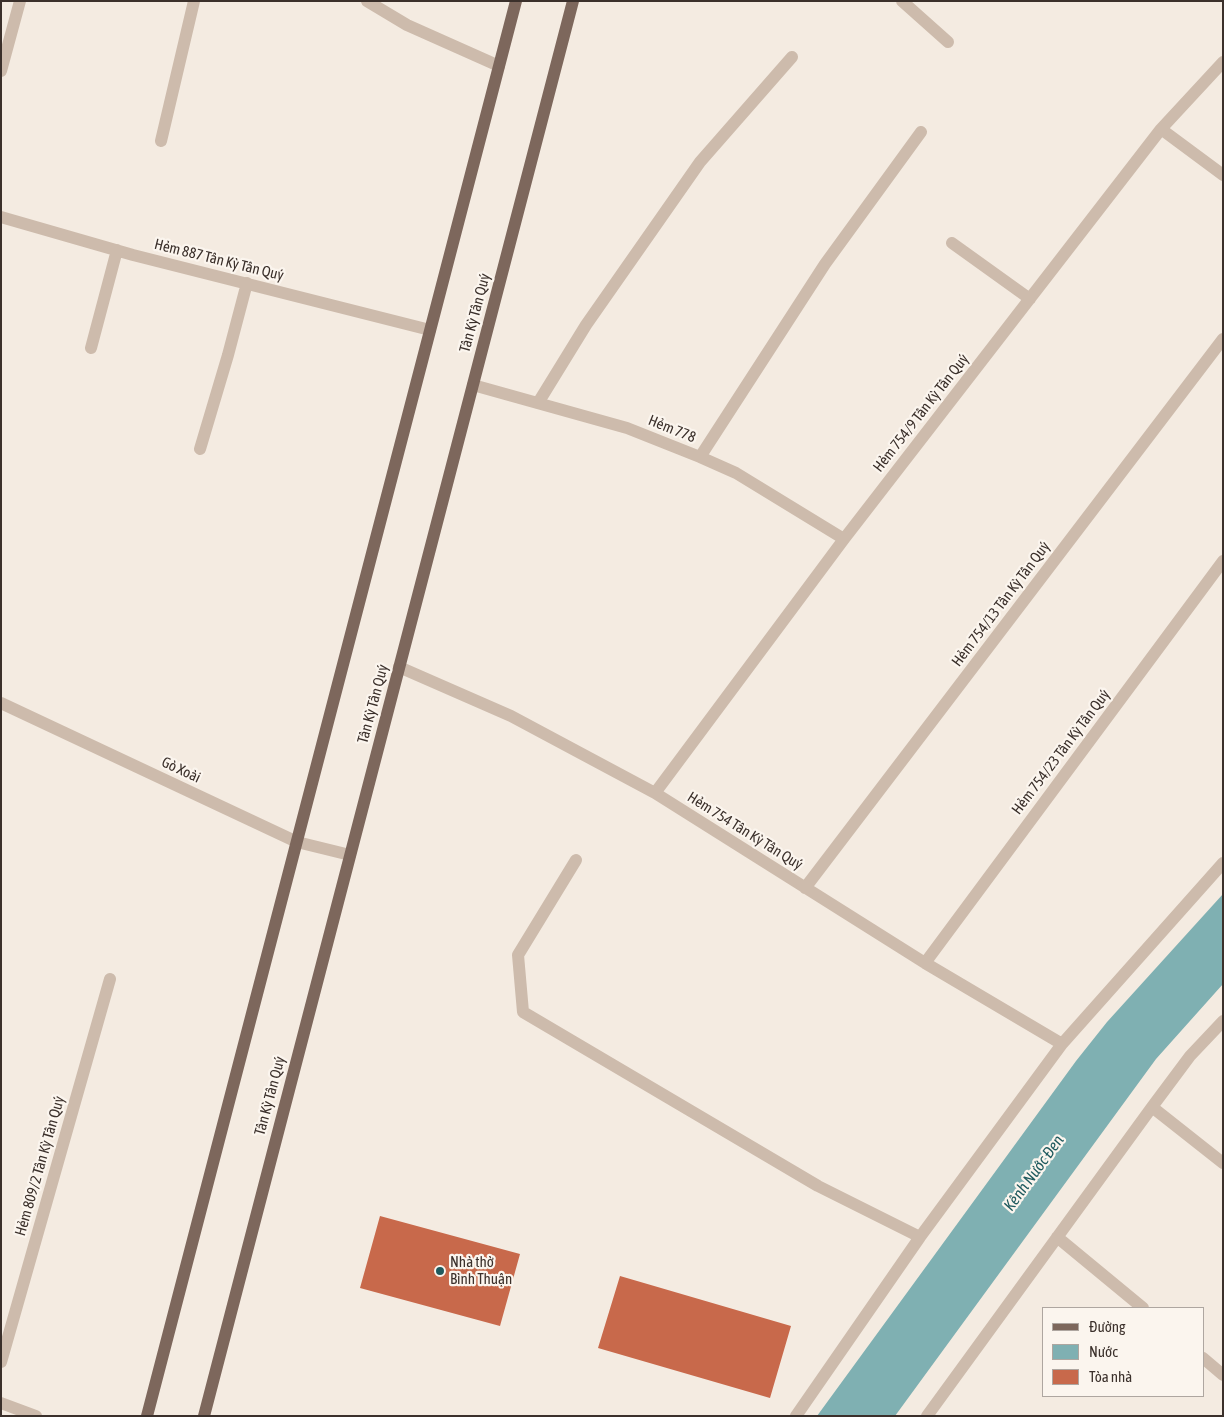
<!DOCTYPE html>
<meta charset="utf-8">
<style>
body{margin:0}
#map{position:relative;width:1224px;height:1417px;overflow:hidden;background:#f4ebe1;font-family:"Asap Condensed",sans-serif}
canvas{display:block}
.frame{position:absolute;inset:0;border:2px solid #3b302b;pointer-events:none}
.legend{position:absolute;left:1042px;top:1307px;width:162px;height:90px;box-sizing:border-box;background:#fbf5ee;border:1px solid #aea6a0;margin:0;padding:6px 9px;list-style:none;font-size:15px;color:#3b302b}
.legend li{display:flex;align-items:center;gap:10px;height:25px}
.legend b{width:25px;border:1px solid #aea6a0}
</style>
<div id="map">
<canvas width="1224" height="1417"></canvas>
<div class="frame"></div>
<ul class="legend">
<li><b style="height:6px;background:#7d675c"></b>Đường</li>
<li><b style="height:14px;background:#7fb0b2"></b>Nước</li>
<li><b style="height:14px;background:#c8694b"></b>Tòa nhà</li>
</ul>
</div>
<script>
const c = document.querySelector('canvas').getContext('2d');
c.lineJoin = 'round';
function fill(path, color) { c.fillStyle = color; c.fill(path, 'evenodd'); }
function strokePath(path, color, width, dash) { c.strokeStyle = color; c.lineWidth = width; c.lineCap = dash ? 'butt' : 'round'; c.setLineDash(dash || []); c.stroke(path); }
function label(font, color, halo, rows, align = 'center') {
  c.font = font + ' "Asap Condensed",sans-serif'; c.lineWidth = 4.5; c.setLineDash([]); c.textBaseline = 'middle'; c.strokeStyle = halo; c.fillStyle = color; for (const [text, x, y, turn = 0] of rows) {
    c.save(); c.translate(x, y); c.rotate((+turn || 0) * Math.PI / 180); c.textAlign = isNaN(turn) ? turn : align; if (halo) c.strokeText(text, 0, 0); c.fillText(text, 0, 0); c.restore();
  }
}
const water = new Path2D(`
 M1223 894V984L1156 1059 895 1416H817L1076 1061 1107 1022Z`);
const building = new Path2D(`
 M380 1216 520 1254 500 1326 360 1288Z
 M620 1276 791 1326 770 1398 598 1348Z`);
const minor = new Path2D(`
 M367 1 407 25 499 66
 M902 1 948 42
 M1 71 20 1
 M1161 129 1223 175
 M161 141 194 1
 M1 217 133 255 430 330
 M952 243 1030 299
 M91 348 117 250
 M473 385 627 428 700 457 736 473 844 539
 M538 403 586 325 700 162 792 57
 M200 449 228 355 247 283
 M700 457 825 264 921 132
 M399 667 511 716 655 793 925 963 1062 1044
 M1 703 297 842 350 855
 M655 793 844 539 1161 129 1223 62
 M576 860 518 955 523 1012 818 1186 920 1237
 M805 888 1223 339
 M925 963 1223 561
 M1152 1107 1223 1163
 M1057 1237 1143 1308
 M1203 1358 1223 1375
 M1 1362 110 979
 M1 1403 36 1416
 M796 1416 920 1237 1062 1044 1223 863
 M927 1416 1152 1107 1190 1056 1223 1021`);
const major = new Path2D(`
 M147 1416 516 1
 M204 1416 573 1`);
const markers = [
 [440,1271,5,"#1f5a5e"]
];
const streetNames = [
 ["Hẻm 887 Tân Kỳ Tân Quý",219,260,14],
 ["Tân Kỳ Tân Quý",475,313,-75],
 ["Hẻm 754/9 Tân Kỳ Tân Quý",921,413,-52],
 ["Hẻm 778",672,429,22],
 ["Hẻm 754/13 Tân Kỳ Tân Quý",1001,604,-53],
 ["Tân Kỳ Tân Quý",373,704,-75],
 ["Hẻm 754/23 Tân Kỳ Tân Quý",1061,752,-53],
 ["Gò Xoài",181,770,25],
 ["Hẻm 754 Tân Kỳ Tân Quý",745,831,32],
 ["Tân Kỳ Tân Quý",270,1096,-75],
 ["Hẻm 809/2 Tân Kỳ Tân Quý",40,1166,-74]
];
const poiNames = [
 ["Nhà thờ",450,1262],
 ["Bình Thuận",450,1279]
];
const waterNames = [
 ["Kênh Nước Đen",1034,1173,-54]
];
fill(water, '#7fb0b2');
fill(building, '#c8694b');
strokePath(minor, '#cdbbac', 12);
strokePath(major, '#7d675c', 12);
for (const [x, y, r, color] of markers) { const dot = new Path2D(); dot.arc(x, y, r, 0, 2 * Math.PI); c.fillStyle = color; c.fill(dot); strokePath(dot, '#fbf5ee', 2); }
label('15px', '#3b302b', '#fbf5ee', streetNames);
label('15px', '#3b302b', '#fbf5ee', poiNames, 'left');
label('italic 16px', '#1f5a5e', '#fbf5ee', waterNames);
</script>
